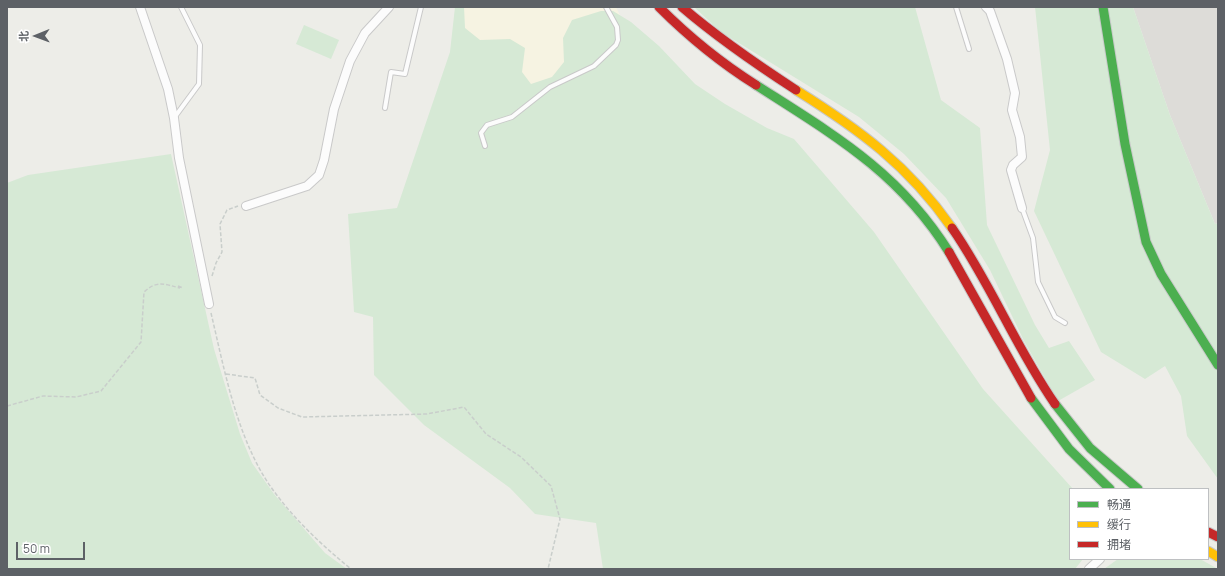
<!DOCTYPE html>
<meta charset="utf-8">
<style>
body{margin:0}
#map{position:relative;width:1225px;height:576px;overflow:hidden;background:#edede8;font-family:Manrope,"Noto Sans SC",sans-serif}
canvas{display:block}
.frame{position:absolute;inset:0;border:8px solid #5d6166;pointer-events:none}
.legend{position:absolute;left:1069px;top:488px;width:140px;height:72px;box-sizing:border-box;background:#fff;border:1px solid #bec0c2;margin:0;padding:5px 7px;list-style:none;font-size:12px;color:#5d6166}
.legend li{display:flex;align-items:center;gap:8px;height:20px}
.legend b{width:20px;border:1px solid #bec0c2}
.north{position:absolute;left:16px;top:16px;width:40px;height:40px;-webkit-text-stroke:3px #fff;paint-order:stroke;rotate:269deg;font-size:11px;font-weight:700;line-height:16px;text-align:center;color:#5d6166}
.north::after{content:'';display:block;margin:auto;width:14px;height:18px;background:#5d6166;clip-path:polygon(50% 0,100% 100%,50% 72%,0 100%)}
.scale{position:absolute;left:16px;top:542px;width:69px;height:18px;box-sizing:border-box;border:2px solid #5d6166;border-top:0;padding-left:5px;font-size:12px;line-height:14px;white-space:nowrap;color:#5d6166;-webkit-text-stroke:3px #fff;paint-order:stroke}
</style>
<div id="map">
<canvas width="1225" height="576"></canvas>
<div class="frame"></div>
<ul class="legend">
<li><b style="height:5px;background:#4caf50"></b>畅通</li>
<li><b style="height:5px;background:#ffc107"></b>缓行</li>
<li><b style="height:5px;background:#c62828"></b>拥堵</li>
</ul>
<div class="north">北</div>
<div class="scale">50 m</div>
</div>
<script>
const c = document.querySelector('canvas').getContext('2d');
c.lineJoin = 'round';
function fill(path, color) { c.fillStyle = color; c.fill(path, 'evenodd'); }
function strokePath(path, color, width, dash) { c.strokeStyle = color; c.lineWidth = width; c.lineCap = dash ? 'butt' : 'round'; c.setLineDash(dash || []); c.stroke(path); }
const commercial = new Path2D(`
 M464 7H616L625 26 611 67 445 109Z`);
const industrial = new Path2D(`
 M1133 7H1218V223L1215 224 1170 115Z`);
const green = new Path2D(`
 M455 7H464L465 28 480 40 510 39 525 48 522 72 531 84 552 77 564 62 563 38 572 20 601 11H613L631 22 659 46 695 84 725 104 767 128 794 139 874 232 983 389 1073 489H1070V559H1083L1075 569H603L596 523 535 514 510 488 424 425 374 375 373 317 354 312 348 214 397 208 450 52Z
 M694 7H915L941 100 980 128 987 225 1035 325 1049 348 1069 341 1095 380 1058 401 1024 341 990 270 946 198 904 154 859 117 721 32Z
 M1035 7H1133L1170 115 1215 224 1218 223V479L1187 436 1181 396 1165 366 1145 379 1101 352 1034 211 1050 150Z
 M304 25 339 40 331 59 296 44Z
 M171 154 214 349 240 434 252 463 274 494 325 553 347 569H7V183L28 175Z
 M1118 559H1200L1218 569H1104Z`);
const path = new Path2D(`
 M212 276 216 263 222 252 220 224 227 210 238 206
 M178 286 183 288
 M211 313C225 372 238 445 276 494 297 522 324 547 351 569
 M226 374 255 378 260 395 278 408 302 417 427 414 464 407 486 434 521 457 551 486 560 519 548 569
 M7 406 43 396 76 397 101 391 141 342 144 292C157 280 164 284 180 288`);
const lane = new Path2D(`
 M956 7 969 49
 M385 108 391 72 405 74 421 7
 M174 118 199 84 200 45 181 7
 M485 146 481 133 487 125 512 117 550 87 594 66 616 45 618 40 617 27 606 7
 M1022 208 1033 238 1038 282 1055 317 1065 323`);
const street = new Path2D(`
 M140 7 168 89 174 118 179 158 209 304
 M986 7 990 11 1007 59 1015 93 1012 110 1020 137 1022 157 1013 165 1011 170 1022 208
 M246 206 307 186 319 175 324 160 334 109 350 61 365 33 389 7
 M1089 569 1100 559`);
const fast = new Path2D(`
 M1103 7 1125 144 1146 242 1161 274 1218 365
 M756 85C834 135 899 172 949 252
 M1031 398 1069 449 1110 489
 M1055 404 1090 448 1138 489`);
const slow = new Path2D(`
 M796 90C860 130 908 165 952 228
 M1208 551 1218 557`);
const jam = new Path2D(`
 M659 7C689 37 721 63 756 85
 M682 7C718 38 756 64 796 90
 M952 228C991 284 1016 348 1055 404
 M949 252 1031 398
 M1208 532 1218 537`);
fill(commercial, '#f6f3e2');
fill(industrial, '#dddcd8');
fill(green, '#d6e9d5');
strokePath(lane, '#c9c9c9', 6);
strokePath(street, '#c9c9c9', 10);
strokePath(fast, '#c8c9c9', 11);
strokePath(slow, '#c8c9c9', 11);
strokePath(jam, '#c8c9c9', 11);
strokePath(path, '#c9cecb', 1.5, [4, 2]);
strokePath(lane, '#fcfcfc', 4);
strokePath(street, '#fcfcfc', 8);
strokePath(fast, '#4caf50', 9);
strokePath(slow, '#ffc107', 9);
strokePath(jam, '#c62828', 9);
</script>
